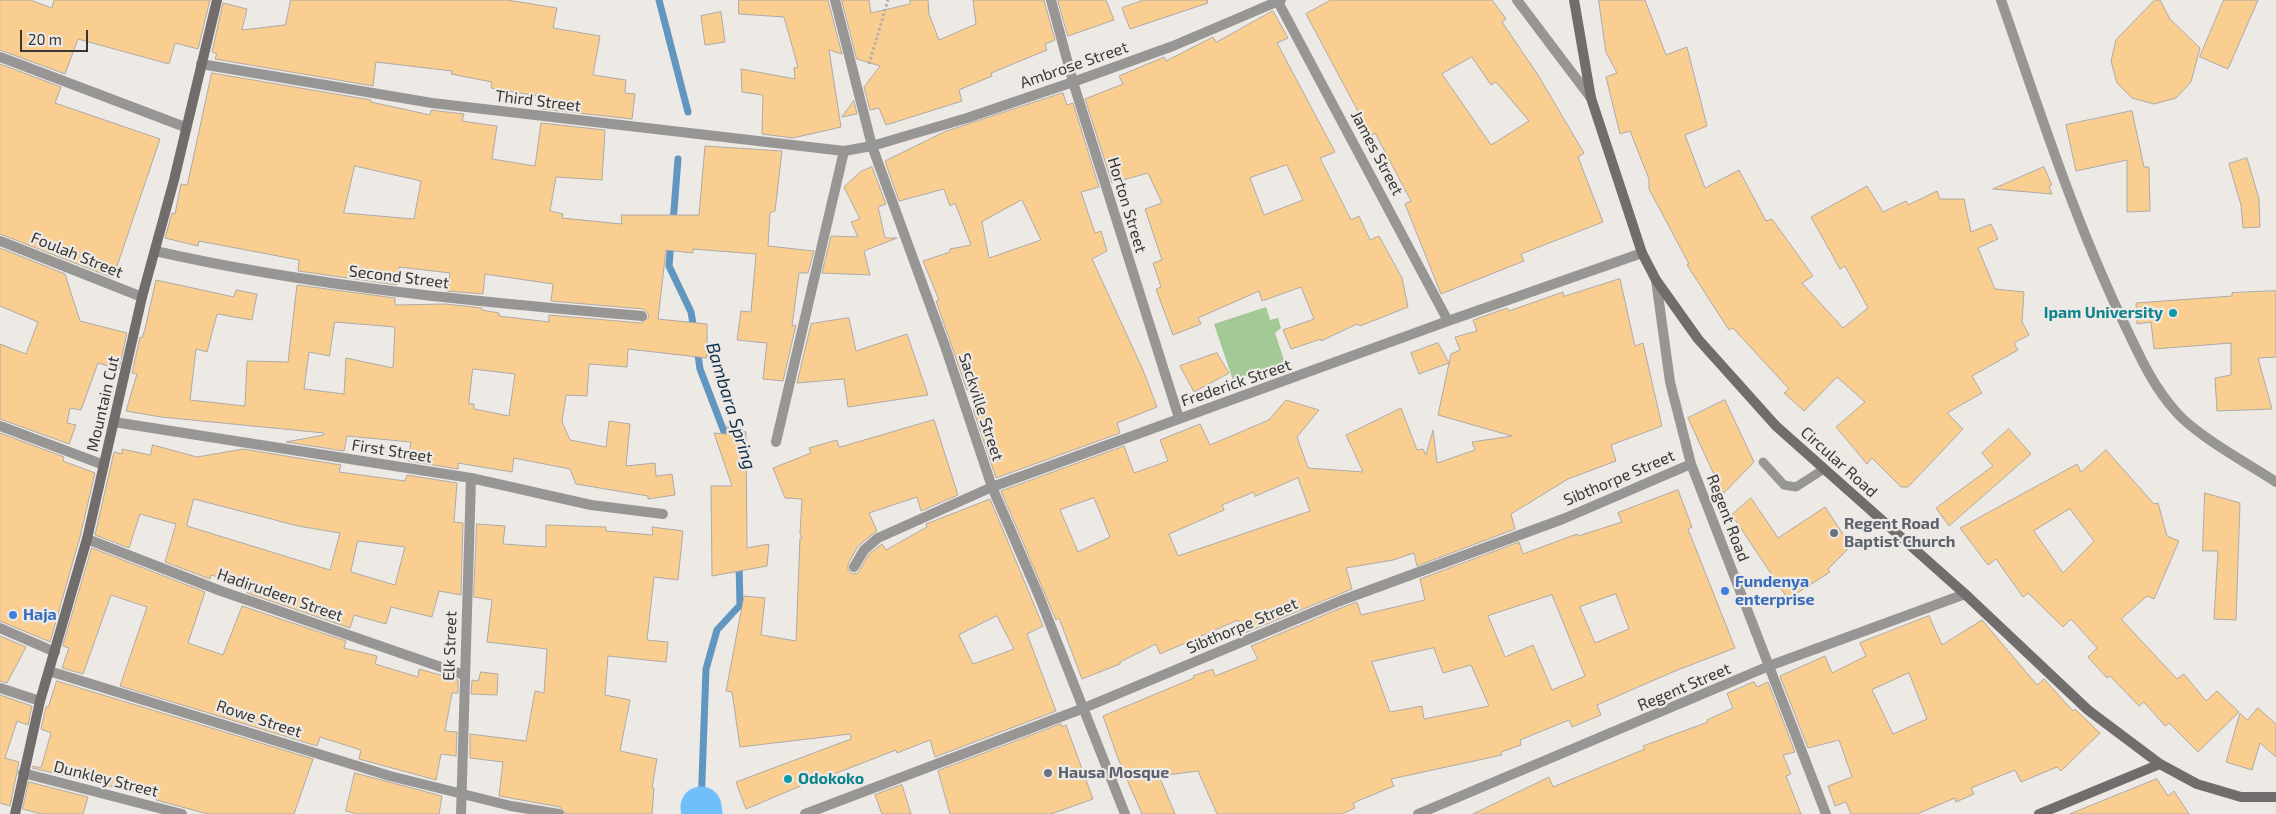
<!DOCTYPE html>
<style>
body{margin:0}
#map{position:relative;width:2276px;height:814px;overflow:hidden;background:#ede9e5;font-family:"Exo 2",sans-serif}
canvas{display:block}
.scale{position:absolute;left:20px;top:30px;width:68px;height:22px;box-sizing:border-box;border:2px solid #393736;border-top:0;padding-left:6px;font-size:15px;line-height:18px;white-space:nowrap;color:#393736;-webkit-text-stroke:4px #ede9e5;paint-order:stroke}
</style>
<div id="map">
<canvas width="2276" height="814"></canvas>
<div class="scale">20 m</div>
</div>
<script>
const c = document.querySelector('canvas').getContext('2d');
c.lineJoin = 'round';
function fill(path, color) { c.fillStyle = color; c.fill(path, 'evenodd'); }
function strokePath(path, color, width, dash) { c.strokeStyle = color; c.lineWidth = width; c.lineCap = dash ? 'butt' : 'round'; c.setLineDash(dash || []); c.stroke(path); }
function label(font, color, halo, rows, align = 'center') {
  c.font = font + ' "Exo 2",sans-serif'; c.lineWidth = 4.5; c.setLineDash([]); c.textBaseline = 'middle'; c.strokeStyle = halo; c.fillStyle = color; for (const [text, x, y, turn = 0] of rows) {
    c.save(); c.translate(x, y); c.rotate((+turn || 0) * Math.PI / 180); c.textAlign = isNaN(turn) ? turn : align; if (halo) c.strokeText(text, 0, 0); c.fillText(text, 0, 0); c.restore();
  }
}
const green = new Path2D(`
 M1266 307 1270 320 1278 318 1281 328 1275 333 1285 363 1233 380 1214 324Z`);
const stream = new Path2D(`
 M659 0 688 112
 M673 223 678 159
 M671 241 669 266 691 312 694 330
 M697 348 700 369 728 442
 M701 807 706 669 717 630 740 605 739 564`);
const river = new Path2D(`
 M701 807 702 814`);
const building = new Path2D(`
 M0 0H30L52 8 54 0H210L198 49 175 43 169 64 78 39 65 74 0 50Z
 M291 0H507L557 8 553 28 600 36 593 75 626 80 625 93 635 94 632 119 542 109 544 97 491 88 492 82 451 74 452 71 376 62 373 86 215 59 217 54 212 52 223 3 247 9 242 30 285 25Z
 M739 0H828L842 54 829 50 841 127 793 138 762 134 763 95 742 92 741 69 795 79 794 68 798 67 784 17 739 14Z
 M842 0H869L871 13 910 4V0H928L929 14 939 40 976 24 973 0H1044L1055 40 1045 44 1047 50 991 73 992 76 959 90 962 101 886 125 879 108 870 110 864 87 880 66 857 59Z
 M1058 0H1106L1114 20 1068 36Z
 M1144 0H1207L1208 3 1130 29 1122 8Z
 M1331 0H1492L1506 19 1502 22 1538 75 1584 153 1578 157 1603 222 1521 254 1524 261 1441 294 1405 204 1411 201 1375 133 1369 137 1357 117 1360 115 1306 14ZM1472 57 1491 85 1496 82 1529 121 1491 145 1442 74Z
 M1599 0H1645L1666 55 1687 47 1707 126 1685 135 1705 188 1739 170 1766 221 1772 219 1813 276 1802 283 1843 328 1868 308 1845 266 1840 269 1811 217 1867 186 1883 212 1906 201 1908 205 1937 191 1940 199H1964L1971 232 1991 224 1998 239 1978 248 1995 289 2024 292 2022 322 2029 335 2014 343 2018 350 1972 376 1982 393 1947 413 1963 429 1908 487H1901L1872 458 1867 464 1836 427 1865 402 1837 377 1804 411 1784 393 1789 389 1733 328 1729 330 1687 265 1689 264 1649 189V179L1630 131 1620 134 1606 77 1617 73 1606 52Z
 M2155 0H2160L2170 19 2200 48 2191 82 2176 98 2154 104 2132 98 2117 83 2111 61 2116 40Z
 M2224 0H2258L2228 69 2200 57Z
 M1273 11 1288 38 1277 43 1335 152 1320 158 1351 220 1359 216 1370 240 1379 236 1402 278 1408 307 1360 326 1357 324 1321 341V339L1291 349 1283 330 1314 319 1301 287 1262 301 1259 291 1198 318 1201 324 1173 335 1156 289 1161 287 1153 263 1162 260 1145 209 1162 203 1148 173 1112 183 1085 99 1123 84 1119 76 1164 57 1166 61 1213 37 1216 42ZM1287 165 1303 200 1264 215 1250 178Z
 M721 12 725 42 705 45 701 16Z
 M0 64 61 87 55 103 160 139 113 278 0 234Z
 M212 73 371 100V102L430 115 431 110 464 114 462 121 497 126 492 159 535 166 541 123 605 130 602 180 556 177 550 211 563 214 562 218 622 224 621 215H699L705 146 782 151 775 211 770 213 768 246 814 251 808 273H799L792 326 796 325 783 381 763 379 767 343 737 340 741 311 751 312 756 254 693 249V253L666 250 658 319 707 324V358L628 349 627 367 589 364 587 396 566 395 562 422 570 440 606 447 609 421 630 424 626 466 655 463 656 476 672 474 675 495 648 499V496L576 484 570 469 514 458 512 472 458 463V469L408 461 411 442 347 436 344 451 286 442 324 435V433L161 417 126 411 137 374 132 373 140 337 142 338 145 329 156 280 234 297 236 290 257 294 252 320 217 314 207 352 196 349 190 400 245 406 247 361 288 362 297 285 395 298V305L446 304 482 308V310L499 313V316L549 322V315L641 323 649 317 648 313 643 309 551 301 553 284 485 274 483 294 447 291 450 273 399 267 397 285 298 271 299 260 199 241 198 246 165 238 172 213 175 214 181 184 187 185ZM355 166 421 181 414 219 344 213ZM335 322 395 327 393 368 346 358 344 394 304 389 309 352 329 356ZM473 369 515 374 509 416 474 409V404H469Z
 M1063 93 1067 105 1073 103 1099 187 1081 192 1095 233 1101 231 1107 251 1092 259 1143 370 1157 407 1117 423 1120 433 996 478 973 409 982 407 978 388 967 390 936 301 939 300 923 261 950 252V249L971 245 955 203 950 206 944 189 899 201 885 161 944 132ZM1022 200 1041 240 989 258 982 222Z
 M854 101 857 114 842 117Z
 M2132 111 2144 167H2149L2150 211 2127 212V160L2076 171 2066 125Z
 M2247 158 2259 199 2260 227 2243 228 2241 205 2229 164Z
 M872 167 886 204 878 207 885 238H897L864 251 870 275 822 273 831 236 858 237 851 222 860 219 844 187 860 172Z
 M2044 167 2052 185 2049 186 2052 194 1993 189Z
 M0 248 65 274 80 321 127 333 119 369 98 363 81 410 70 408 67 423 76 425 69 444 0 419V344L26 354 38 322 0 306Z
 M1620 279 1635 346 1643 343 1662 426 1611 445 1616 461 1568 479 1511 514 1515 529 1417 566 1414 553 1393 560 1346 568 1352 589 1245 633 1238 620 1160 654 1156 644 1120 662V664L1082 679 1059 618 1056 620 1001 491 1124 446 1134 473 1168 461 1160 440 1200 424 1210 445 1269 420 1286 400 1319 410 1297 437 1308 468 1363 472 1346 435 1401 408 1417 450 1423 449 1426 455 1433 430 1437 463 1475 450 1472 442 1512 436 1438 415 1451 354 1460 350 1455 337 1477 331 1473 320 1507 308 1509 311 1563 292 1564 296ZM1298 478 1310 511 1178 556 1169 534 1224 510 1222 505 1254 492 1255 496ZM1094 498 1110 537 1078 552 1060 510Z
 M2276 291V357L2258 358 2272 409 2217 411 2215 378 2231 375V343L2154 349 2151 322 2137 324 2136 303 2232 296V293Z
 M849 318 856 351 907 334 928 395 848 407 844 379 797 383 811 324Z
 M1438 343 1449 363 1419 374 1411 353Z
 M1217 353 1229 373 1194 392 1180 366Z
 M1725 400 1754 462 1723 494 1688 418Z
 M934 420 958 495 921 511 917 497 869 513 877 531 858 546 848 564V570L853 574 858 573 869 554 882 544 886 550 927 527 926 524 990 499 1043 626 1027 634 1056 711 935 757 930 740 897 753 896 750 829 776V774L746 809 736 782 851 739 850 734 740 747 732 692 726 691 744 596 765 598 761 635 796 641 800 538H802L800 533 802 499 785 498 773 468 811 453 809 448 837 440 839 447ZM997 616 1014 649 973 664 959 635Z
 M727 427 746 432 747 548 769 544 767 566 712 576 711 486H732L714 433 726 434Z
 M2009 429 2031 454 1949 526 1936 508 1993 466 1982 453Z
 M0 433 64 457 63 461 95 473 80 537 50 642 0 621Z
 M153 445 197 457 243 449 341 465 339 472 405 481 407 475 457 483 454 522 463 523 461 595 439 591 432 617 391 607 386 624 354 615 350 628 247 593 250 586 211 575 210 579 165 562 176 524 140 514 129 548 95 535 114 452 122 454V449L150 455ZM194 499 298 526 340 533 330 570 187 526ZM358 541 405 547 395 585 351 572Z
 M2106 450 2154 504 2158 503 2167 536 2179 541 2154 599 2147 596 2121 619 2177 679 2184 674 2206 701 2217 691 2239 712 2198 752 2169 723 2165 726 2144 702 2139 706 2110 676 2107 678 2088 657 2097 648 2071 619 2063 627 2028 593 2023 597 1996 559 1988 565 1960 528 2077 464 2081 472ZM2070 509 2094 541 2063 573 2034 531Z
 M1678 490 1692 527 1688 529 1735 648 1675 671 1597 705 1601 715 1572 727 1569 720 1520 740 1521 745 1501 752 1502 755 1391 779 1394 786 1353 803 1355 808 1342 814H1217L1198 771 1159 776 1175 814H1142L1119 761 1103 716 1194 678 1193 676 1213 669 1215 676 1258 659 1251 646 1343 607 1357 602 1361 615 1425 600 1420 579 1519 542 1523 554 1577 534 1578 536 1622 522 1618 513ZM1616 594 1629 629 1595 643 1580 607ZM1552 595 1585 676 1552 690 1533 645 1505 657 1488 616ZM1434 648 1443 673 1471 665 1489 706 1424 719 1422 706 1390 712 1372 662Z
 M2205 493 2240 503 2236 620 2214 619 2218 551H2203Z
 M1751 498 1778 538 1825 507 1851 546 1828 569 1830 572 1788 599 1732 515Z
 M477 524 505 526 503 544 546 547V525L606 527V531L653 535 652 527 683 531 678 580 654 577 647 640 668 642 666 662 608 656 605 695 630 700 620 751 657 759 652 788H654L652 814H566L560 807 499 796 503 762 470 758V734L526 741 535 691 544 693 547 649 487 642 492 600 474 597Z
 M92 548 205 592 188 643 223 655 242 606 346 641 344 648 377 656 375 664 418 677 419 669 458 680V693H452L445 731 457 732 456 756 441 754 436 780 359 759 361 750 320 737 317 746 120 686 147 607 111 595 83 674 62 668 69 648 63 646Z
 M1929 616 1942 645 1982 620 2037 685 2044 679 2073 711 2075 709 2100 733 2061 771 2057 767 2021 782 2015 770 1971 788 1974 794 1956 802 1955 798 1917 814H1851L1846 802 1835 806 1828 786 1852 777 1839 740 1808 748 1780 676 1825 656 1832 673 1866 656 1860 643ZM1909 673 1927 719 1893 734 1872 690Z
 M0 636 26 647 7 683 0 681Z
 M481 672 498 674 497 695 471 694 472 680 478 681Z
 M57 681 313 759 294 814H208L156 800 157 797 32 768 33 766 41 768 51 733 41 729 46 707H48Z
 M1754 682 1757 687 1768 682 1795 752 1783 755 1791 774 1786 776 1801 814H1473L1549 777 1553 787 1645 749 1643 746 1708 722 1707 720 1733 708 1727 694Z
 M0 695 32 706 28 725 17 721 5 758 19 762 10 806 0 803Z
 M2258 708 2276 724V757L2260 743 2252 770 2226 762 2240 713 2247 720Z
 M1061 724 1062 727 1066 725 1093 799 1051 814H950L938 771Z
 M355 773 442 796 439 814H357L346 811Z
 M2157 779 2168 796 2174 791 2189 814H2070Z
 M29 782 88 797 83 814H41L23 809Z
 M902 785 911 814H882L875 795Z`);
const path = new Path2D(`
 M869 64 888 0`);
const service = new Path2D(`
 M1763 462 1784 485 1796 487 1824 469`);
const minor = new Path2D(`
 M835 0 872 146 945 346 992 487 1039 596 1125 814
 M1051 0 1073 82 1179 418
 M1277 0 1448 321
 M2001 0C2038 106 2072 213 2120 315 2137 350 2150 383 2177 413 2199 437 2247 463 2276 482
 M0 57 185 127
 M201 64 432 103 844 151 872 146 967 118 1073 82 1173 46 1281 0
 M0 241 142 297
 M155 251C315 287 478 302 642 316
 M1656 280 1670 382 1691 464 1826 814
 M114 422 471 478 591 505 663 514
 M0 426 104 465
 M776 442 844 151
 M87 539 221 591 464 675
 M854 567 864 550 878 538 992 487 1448 321 1642 253
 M0 628 55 652
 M49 671 390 776 511 806 559 814
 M0 688 40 701
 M23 773 182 814
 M461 814 471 478
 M805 814 1084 708 1340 601 1563 519 1691 464
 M1418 814 1769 666 1965 594`);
const tertiary = new Path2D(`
 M1517 0 1591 98`);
const secondary = new Path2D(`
 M1574 0 1591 98 1642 253 1656 280 1698 339 1776 426 1965 594 2088 710 2160 764 2197 784 2241 797H2276
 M15 814 40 701 87 539 142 297 174 180 217 0
 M2039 814 2160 764`);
const markers = [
 [2173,313,5,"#0f9aa8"],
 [1834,533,5,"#6b7280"],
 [1725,591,5,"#3f7fe0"],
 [13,615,5,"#3f7fe0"],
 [1048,773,5,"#6b7280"],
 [788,779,5,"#0f9aa8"]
];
const streetNames = [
 ["Ambrose Street",1074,65,-19],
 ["Third Street",538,101,7],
 ["James Street",1377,153,62],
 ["Horton Street",1127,205,73],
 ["Foulah Street",77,255,22],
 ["Second Street",399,277,7],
 ["Frederick Street",1236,383,-19],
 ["Mountain Cut",103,404,-77],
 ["Sackville Street",981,407,72],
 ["First Street",392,451,9],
 ["Circular Road",1839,462,42],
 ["Sibthorpe Street",1619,478,-23],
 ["Regent Road",1728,518,69],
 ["Hadirudeen Street",280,595,19],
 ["Sibthorpe Street",1242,626,-23],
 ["Elk Street",450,646,-88],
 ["Regent Street",1684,687,-23],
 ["Rowe Street",259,719,18],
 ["Dunkley Street",106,779,14]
];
const cultureNames = [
 ["Ipam University",2163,313],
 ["Odokoko",798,779,"left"]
];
const worshipNames = [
 ["Regent Road",1844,524],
 ["Baptist Church",1844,542],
 ["Hausa Mosque",1058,773]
];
const shopNames = [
 ["Fundenya",1735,582],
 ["enterprise",1735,600],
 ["Haja",23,615]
];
const waterNames = [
 ["Bambara Spring",731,406,73]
];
fill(green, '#a3c996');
strokePath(stream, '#6096c0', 7);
strokePath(river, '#70bffb', 41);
fill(building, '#face90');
strokePath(building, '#adaaa6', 1);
strokePath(path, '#b2aeab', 3, [2.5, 2.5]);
strokePath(service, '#989695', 9);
strokePath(minor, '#989695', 10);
strokePath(tertiary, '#989695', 10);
strokePath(secondary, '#716d6d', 10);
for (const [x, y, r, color] of markers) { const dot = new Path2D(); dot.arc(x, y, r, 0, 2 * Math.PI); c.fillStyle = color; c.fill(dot); strokePath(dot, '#ede9e5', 2); }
label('16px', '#393736', '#ede9e5', streetNames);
label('bold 16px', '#0d838f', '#ede9e5', cultureNames, 'right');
label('bold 16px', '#5b616d', '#ede9e5', worshipNames, 'left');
label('bold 16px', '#366cbe', '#ede9e5', shopNames, 'left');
label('italic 18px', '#0d2f48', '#ede9e5', waterNames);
</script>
